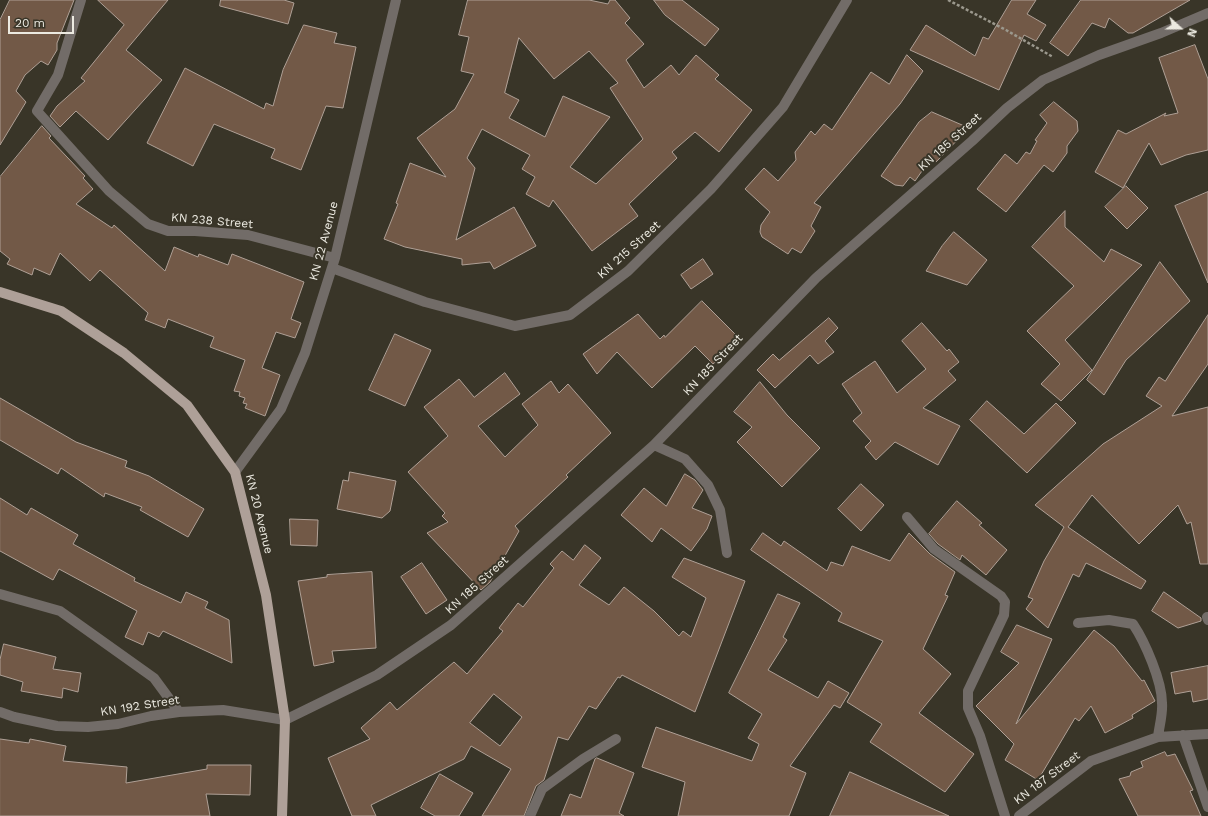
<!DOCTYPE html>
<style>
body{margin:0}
#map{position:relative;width:1208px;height:816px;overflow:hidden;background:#393528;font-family:"Work Sans",sans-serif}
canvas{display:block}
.north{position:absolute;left:1160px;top:8px;width:40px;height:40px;-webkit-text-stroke:3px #393528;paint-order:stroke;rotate:111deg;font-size:11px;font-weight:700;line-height:16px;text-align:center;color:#eceae1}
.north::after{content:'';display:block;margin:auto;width:14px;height:18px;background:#eceae1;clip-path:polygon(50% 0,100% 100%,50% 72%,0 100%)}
.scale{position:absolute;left:8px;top:16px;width:66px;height:18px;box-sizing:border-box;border:2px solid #eceae1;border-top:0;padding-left:5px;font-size:12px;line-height:14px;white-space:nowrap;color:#eceae1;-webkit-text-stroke:3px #393528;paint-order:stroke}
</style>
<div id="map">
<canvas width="1208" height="816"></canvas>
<div class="north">N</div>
<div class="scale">20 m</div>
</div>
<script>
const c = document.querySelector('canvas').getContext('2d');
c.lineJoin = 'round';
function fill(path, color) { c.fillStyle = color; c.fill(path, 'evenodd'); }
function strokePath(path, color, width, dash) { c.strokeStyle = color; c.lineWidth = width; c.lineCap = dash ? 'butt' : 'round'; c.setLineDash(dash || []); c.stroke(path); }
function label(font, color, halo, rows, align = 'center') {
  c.font = font + ' "Work Sans",sans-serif'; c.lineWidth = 4; c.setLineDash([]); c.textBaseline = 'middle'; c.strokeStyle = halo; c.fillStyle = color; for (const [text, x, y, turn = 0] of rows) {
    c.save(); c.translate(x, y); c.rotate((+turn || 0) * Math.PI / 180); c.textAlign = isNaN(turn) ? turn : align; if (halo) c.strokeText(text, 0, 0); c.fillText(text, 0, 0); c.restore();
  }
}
const building = new Path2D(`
 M10 0H74L57 43V50L48 65 41 61 25 75 16 91 26 102 0 145V20Z
 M98 0H168L126 50 162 80 108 140 76 111 60 127 50 116 57 106 85 81 81 78 124 25Z
 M221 0H284L294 3 288 24 220 6Z
 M468 0H589L608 4 610 0H615L630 18 625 23 644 44 626 60 644 88 671 65 679 75 696 55 719 75 715 79 752 110 719 152 695 132 672 152 677 158 629 204 638 216 592 251 553 200 549 207 526 194 535 177 522 169 530 155 482 129 467 158 475 168 456 240 514 207 536 246 494 269 490 262 462 265V259L405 247 384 239 398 204 396 203 410 163 446 177 417 138 455 109 474 74 461 71 469 37 459 35ZM519 38 554 79 589 51 618 83 610 88 643 139 596 184 570 167 610 117 563 96 545 137 509 118 519 100 505 93Z
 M654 0H682L719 29 705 46 665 15Z
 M1012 0H1036L1027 14 1046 25 1036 41 1024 35 999 90 910 50 926 25 975 56 983 37 988 39Z
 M1081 0H1190L1133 33H1128L1109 18 1105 28 1092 23 1068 56 1050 43Z
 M304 25 337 33 334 43 356 47 343 108 326 106 301 170 271 158 275 149 214 124 193 166 147 143 185 68 264 109 266 103 273 106 283 70Z
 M1195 45 1208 79V150L1186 155 1161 165 1149 143 1123 188 1095 172 1118 130 1126 134 1166 113 1164 116 1178 113 1159 58Z
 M907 55 923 71 900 104 814 203 821 207 811 226 815 231 801 253 792 248 788 254 762 237 760 232 761 225 770 212 745 189 764 168 778 181 796 160 795 152 811 131 815 135 824 124 832 130 871 72 889 84Z
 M1054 102 1077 121 1078 131 1067 146V153L1053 172 1044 165 1006 212 977 189 1005 154 1017 164 1026 152 1030 154 1037 141 1035 140 1047 123 1040 115Z
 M932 112 969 128 936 162 931 158 915 181 910 177 903 186 895 185 881 176 919 122Z
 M42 126 51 136 49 138 85 176 83 178 93 189 76 204 112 228 114 225 165 271 174 247 198 257 199 254 228 265 232 254 304 282 291 319 301 323 295 338 276 332 262 368 280 375 265 416 245 408 247 404 243 403 245 398 239 396 240 392 234 391 245 360 210 347 214 337 168 319 165 328 145 320 148 313 100 270 90 281 60 253 50 275 34 268 32 275 7 264 10 259 0 251V177Z
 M1126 186 1148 208 1127 229 1105 207Z
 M1208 192V283L1175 206Z
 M1065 211V227L1104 262 1111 249 1142 265 1065 340 1092 370 1061 401 1041 384 1060 364 1027 331 1074 286 1032 247Z
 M954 232 987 260 967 285 926 271 942 246Z
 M703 259 713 274 691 289 681 275Z
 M1160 262 1190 301 1126 360 1104 395 1087 380Z
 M702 301 741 340 713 364 695 346 652 388 617 352 597 374 583 354 638 314 660 339 664 335 665 337Z
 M1208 315V364L1172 416 1208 407V564H1200L1191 522 1187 524 1178 505 1139 544 1092 495 1068 527 1146 581 1141 589 1086 563 1079 577 1073 574 1048 628 1026 609 1033 599 1028 597 1044 561 1064 527 1035 505 1103 444 1162 406 1146 396 1159 377 1165 381Z
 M829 318 838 328 825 341 834 352 818 364 810 355 775 388 757 370 773 354 779 360Z
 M922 323 947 351 949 349 959 362 948 371 956 380 923 408 960 426 938 465 895 442 876 460 865 447 871 441 853 421 862 413 842 384 875 361 897 393 926 369 902 341Z
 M395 334 431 350 405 406 369 390Z
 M505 373 520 394 478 426 505 457 538 425 522 404 551 381 559 393 568 384 611 433 566 475 568 477 515 526 519 531 490 582 481 590 427 533 448 522 442 516 445 513 408 472 448 436 424 407 459 379 474 397Z
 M760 382 787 415 820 448 782 487 737 442 752 427 734 412Z
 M0 398 76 442 127 461 125 467 149 476 204 509 188 537 140 510 142 507 105 493 104 497 61 468 58 474 0 440Z
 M987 401 1024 434 1056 403 1076 423 1027 473 970 420Z
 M350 472 396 481 390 511 382 518 337 509 343 480 348 481Z
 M685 474 695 480 703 490 692 508 712 516 707 529 691 551 661 528 652 542 621 515 644 488 666 506Z
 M861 484 884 505 861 531 838 509Z
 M0 498 27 515 31 508 78 535 73 544 135 578 134 581 181 603 186 592 208 602 205 608 229 620 232 663 163 631 159 637 148 632 143 645 125 637 137 611 59 569 53 580 0 551Z
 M957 501 982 523 979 525 1007 550 986 575 962 555 960 560 938 544 929 534Z
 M290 519 318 520 317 546 291 545Z
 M763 533 781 546 784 541 827 571 831 562 843 566 852 546 890 561 909 533 930 554 955 572 945 595 948 596 923 649 951 674 919 713 974 754 945 792 870 742 882 724 847 702 883 641 838 621 842 613 751 550Z
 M585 545 601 558 579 585 609 605 624 587 654 611 679 636 683 631 691 637 706 598 672 577 684 558 745 581 695 712 622 675 620 678 618 677 596 709 589 706 568 740 558 737 544 780 536 786 524 816H482L511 769 471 746 464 759 371 805 376 816H352L328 758 370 739 361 728 390 702 397 710 454 662 467 674 503 631 499 628 518 603 523 607 554 568 550 564 562 551 573 560ZM494 694 522 717 500 746 470 723Z
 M422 563 447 600 426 614 401 577Z
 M372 572 376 648 332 651 334 662 314 666 298 581 327 577V575Z
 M1164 592 1201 618V621L1178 628 1152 611Z
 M778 594 800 603 783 637 787 640 768 670 818 698 828 681 849 693 840 708 834 705 790 766 806 773 789 816H678L685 782 642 767 656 727 752 761 759 744 748 738 762 714 729 693Z
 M1017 625 1052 639 1016 724 1094 630 1114 646 1142 681 1144 680 1155 701 1132 715 1133 718 1105 733 1091 706 1079 721 1075 718 1038 780 1005 760 1014 744 976 706 1019 663 1001 652Z
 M4 644 56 657 53 669 81 673 78 692 63 688 62 698 21 691 23 682 0 675V660Z
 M1208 666V699L1193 702 1191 691 1175 694 1171 673Z
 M0 739 29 743 30 739 66 746 63 761 127 767 126 783 207 769V765H251L250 795 206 794 210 816H0Z
 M1165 752 1167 756 1175 754 1193 790 1190 791 1201 816H1138L1119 779 1130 776 1131 772 1143 767 1141 762Z
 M597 758 634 773 619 813 624 816H561L570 794 581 798 595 759Z
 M850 772 949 816H830Z
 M440 774 473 793 459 816H435L421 808Z`);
const path = new Path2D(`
 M948 0 1006 30 1053 57`);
const minor = new Path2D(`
 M81 0 58 75 37 111 109 191 148 224 168 231H195L248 235 335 258
 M332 268 425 302 515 326 570 315 628 271 711 189 783 107 847 0
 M654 445 685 459 708 485 720 510 727 553
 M235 472 281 409 305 353 335 258 396 0
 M907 517 934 549 1001 596 1005 602 1004 615 968 691V708L980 736 1005 816
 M0 594 60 611 154 678 179 712
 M1207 617 1208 620
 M1078 623 1109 620 1133 624C1145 642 1162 681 1162 703 1163 714 1159 727 1158 737
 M0 712 14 717 57 726 88 727 118 724 151 716 179 712 223 710 285 720 377 675 451 625 654 445 816 278 972 141 1007 108 1043 80 1099 55 1161 33 1208 13
 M1183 735 1208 807
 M530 816 542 789 583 759 616 739
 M1019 816 1091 761 1158 737 1208 734`);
const major = new Path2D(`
 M0 292 61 311 124 353 187 405 235 472 266 595 285 720 282 816`);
const streetNames = [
 ["KN 185 Street",950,142,-42],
 ["KN 238 Street",212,221,5],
 ["KN 22 Avenue",324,241,-75],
 ["KN 215 Street",629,250,-42],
 ["KN 185 Street",713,365,-46],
 ["KN 20 Avenue",259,514,76],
 ["KN 185 Street",477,585,-42],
 ["KN 192 Street",140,706,-9],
 ["KN 187 Street",1047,778,-37]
];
fill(building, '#725947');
strokePath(building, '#afa096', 1);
strokePath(path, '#9b988d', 2.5, [3, 2]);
strokePath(minor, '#726c68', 10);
strokePath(major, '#aea098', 10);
label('12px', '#eceae1', '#393528', streetNames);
</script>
